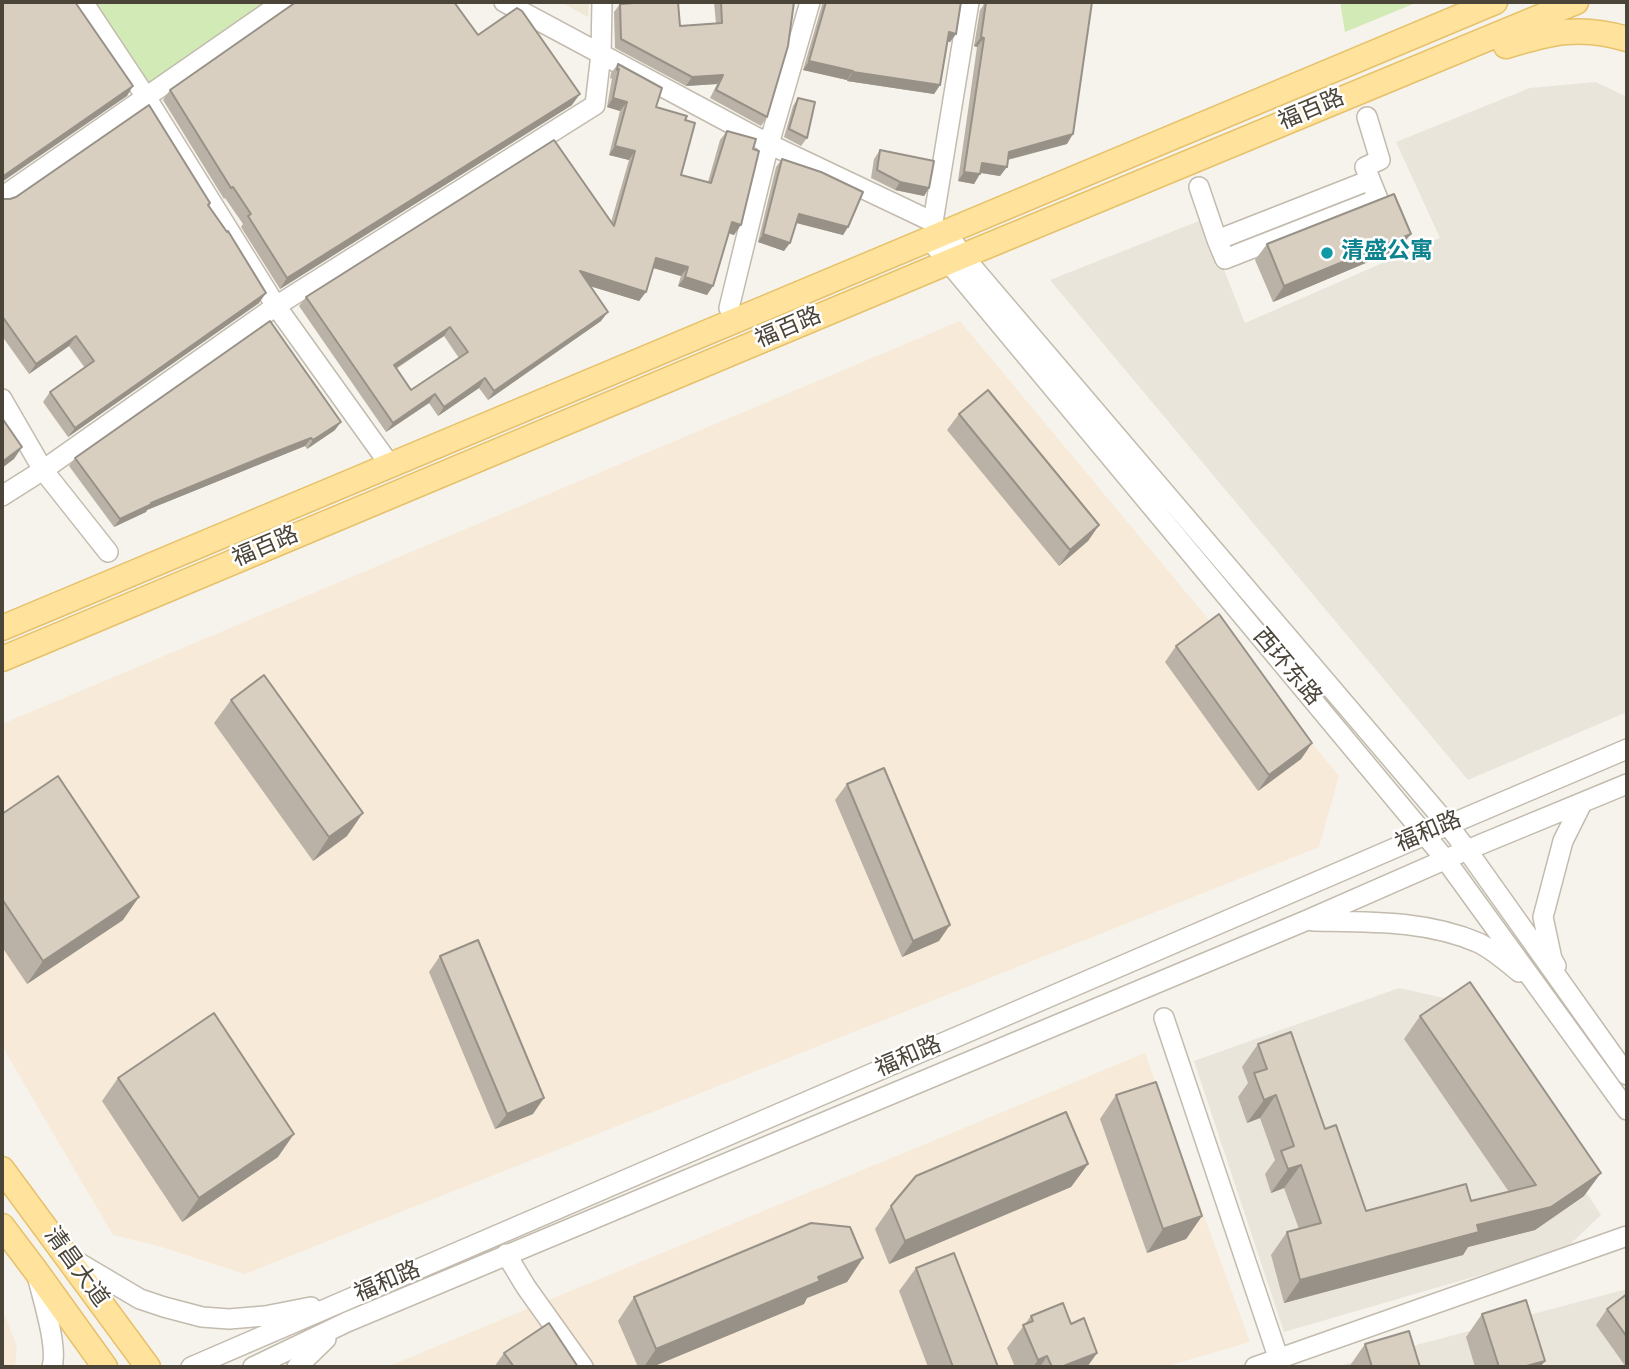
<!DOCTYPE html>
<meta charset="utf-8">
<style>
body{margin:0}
#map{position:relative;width:1629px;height:1369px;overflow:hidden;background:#f6f3ec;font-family:"Source Sans 3",sans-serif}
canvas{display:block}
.frame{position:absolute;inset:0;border:4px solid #4b4439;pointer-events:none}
</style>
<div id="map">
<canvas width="1629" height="1369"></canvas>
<div class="frame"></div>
</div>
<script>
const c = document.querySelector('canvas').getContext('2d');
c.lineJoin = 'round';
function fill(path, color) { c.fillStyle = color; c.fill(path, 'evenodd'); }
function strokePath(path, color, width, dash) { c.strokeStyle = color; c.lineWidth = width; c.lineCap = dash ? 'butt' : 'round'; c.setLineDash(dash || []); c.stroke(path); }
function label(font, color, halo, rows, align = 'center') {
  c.font = font + ' "Source Sans 3","Noto Sans SC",sans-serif'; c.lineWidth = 5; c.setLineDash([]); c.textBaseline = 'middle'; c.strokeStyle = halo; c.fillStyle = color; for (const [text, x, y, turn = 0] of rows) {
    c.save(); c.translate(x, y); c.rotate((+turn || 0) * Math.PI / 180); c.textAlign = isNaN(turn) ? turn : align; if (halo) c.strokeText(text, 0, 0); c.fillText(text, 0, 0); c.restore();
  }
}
const residential = new Path2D(`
 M1596 82 1627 97V712L1468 780 1050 280 1204 219 1245 323 1440 238 1396 142 1530 88Z
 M1399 988 1462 1002 1601 1215 1563 1251 1284 1332 1194 1061Z
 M1627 1289V1367H1334Z`);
const commercial = new Path2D(`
 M960 321 1339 776 1319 847 245 1274 158 1246 113 1235 2 1046V724Z
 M1145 1053 1250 1342 1164 1367H387Z
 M2 1309 17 1346 15 1367H2Z`);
const education = new Path2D(`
 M561 2H589L588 17Z`);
const green = new Path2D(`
 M93 2H267L147 84Z
 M1340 2H1418L1345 32Z`);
const minor = new Path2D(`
 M83 2 146 97 276 306 390 465
 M504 2 769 144 933 222 938 235
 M1199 187 1217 240 1225 259 1378 199 1365 167 1380 160 1367 117
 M2 197 283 2
 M933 222 969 2
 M946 231 963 256 1448 825 1467 850 1627 1075
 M929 239 1445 859 1627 1110
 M1217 240 1370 180
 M729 308 769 144 810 2
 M2 399 43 470 108 552
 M2 496 43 470 276 306 595 105 601 54 602 2
 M1313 921C1369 922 1426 920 1479 943 1493 950 1507 962 1519 972
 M1556 966 1552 959 1543 917 1563 841 1582 803
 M1164 1018 1279 1360
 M506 1254 526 1287 583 1367
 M69 1257 140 1299 164 1307 202 1317 229 1319 265 1316 311 1307
 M38 1279C43 1300 58 1347 52 1367
 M191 1367 1425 835 1627 749
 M253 1367 347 1322 1305 921 1467 850 1627 784
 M297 1367 326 1339
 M1255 1367 1627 1236`);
const major = new Path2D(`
 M1506 46C1551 32 1581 25 1627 39
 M2 628 1495 2
 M2 659 963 256 1576 2
 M2 1169 148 1367
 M2 1226 36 1271 105 1367`);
const wall = new Path2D(`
 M714 2H794L767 117 761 126 710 98 717 84 686 86 615 48 614 12 620 4 680 26 716 24Z
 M822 2H961L956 34 950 42H947L940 85 934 94 847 81V80L803 70 822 5Z
 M984 2H1092L1067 144 1008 160 1000 176 980 173 974 184 958 181 977 47 974 46 980 10 983 6Z
 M478 35 572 105 280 289 241 227 243 224 225 198 224 199 163 100 170 90Z
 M618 64 656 107 685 120 681 175 708 182 720 140 727 131 753 149 734 235 729 233 707 295 678 286 681 276 653 268 646 292 639 301 590 286 601 321 488 400 479 388 438 416 429 403 386 432 299 306 306 297 611 222 629 160 609 155 620 111 607 107 612 78 610 79 611 73ZM444 336 459 358 411 390 396 369Z
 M798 98 807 138 801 146 784 137 793 106Z
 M880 150 929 188 924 196 895 190 871 178 874 159Z
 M782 159 848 227 843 235 796 223 784 251 758 242 776 167Z
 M2 197 4 199H10L210 203 209 206 259 303 68 437 43 402 50 392 85 368 69 346 29 374 2 336Z
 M1267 244 1399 249 1273 302 1255 260Z
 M959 414 1099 525 1088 541 1059 566 947 430Z
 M335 430 307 449 305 446 260 464 147 510 146 512 114 527 69 466 75 458Z
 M1176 646 1312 743 1301 759 1258 791 1165 662Z
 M231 700 347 836 313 861 214 723Z
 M847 784 939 941 902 957 835 800Z
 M2 814 123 920 27 984 2 947Z
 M440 956 533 1114 495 1129 429 972Z
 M1420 1016 1584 1196 1535 1230 1468 1247 1463 1255 1284 1303 1271 1255 1287 1232 1299 1229 1284 1188 1271 1193 1265 1174 1275 1160 1260 1118 1247 1123 1238 1097 1248 1083 1242 1067 1258 1044 1325 1129 1366 1211 1471 1201 1509 1192 1404 1039Z
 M118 1078 278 1157 182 1222 102 1101Z
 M1116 1095 1202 1216 1186 1239 1147 1253 1100 1119Z
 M1088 1164 1071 1187 889 1264 875 1229 891 1206Z
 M863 1258 847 1282 807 1298 804 1304 652 1367H638L618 1321 634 1297Z
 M916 1268 998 1367H928L899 1291Z
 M1627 1294V1367H1626L1596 1325 1607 1309Z
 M1482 1314 1545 1361 1540 1367H1475L1466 1337Z
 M1031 1316 1071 1324 1097 1353 1087 1367H1015L1007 1348Z
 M1365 1344 1420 1367H1349Z
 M504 1353 578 1367H494Z`);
const shadedWall = new Path2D(`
 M949 32 956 34 950 42 943 41Z
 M981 37 984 38 977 47 974 46Z
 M809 61 853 71 847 80 803 70Z
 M853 72 940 85 934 94 847 81Z
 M723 75 717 84 686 86 692 77Z
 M133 86 127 96 2 182V177Z
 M580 94 572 105 280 289 287 278Z
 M613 98 627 102 620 111 607 107Z
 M1073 134 1067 144 1002 161 1009 152Z
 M615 146 635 151 629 160 609 155Z
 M982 163 1007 167 1000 176 976 172Z
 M964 172 980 174 974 184 958 181Z
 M900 182 929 188 924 196 895 190Z
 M799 214 848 227 843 235 793 222Z
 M732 222 741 225 734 235 725 232Z
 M763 234 790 243 784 251 758 242Z
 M1411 234 1399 249 1273 302 1284 286Z
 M656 258 688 267 681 276 650 267Z
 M580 271 646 292 639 301 573 281Z
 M685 277 713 286 707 295 678 286Z
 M266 293 259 303 68 437 75 428Z
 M608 312 601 321 488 400 494 391Z
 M450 327 444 336 387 374 394 365Z
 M76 336 69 346 29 374 36 364Z
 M485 378 479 388 438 416 444 407Z
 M435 394 429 403 386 432 393 423Z
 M341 422 335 430 307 449 313 440Z
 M311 438 305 446 147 510 146 512 114 527 120 519 151 503Z
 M22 447 14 459 2 468V462Z
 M1099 525 1088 541 1059 566 1070 550Z
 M1312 743 1301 759 1258 791 1269 775Z
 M363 813 347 836 313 861 329 837Z
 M139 897 123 920 27 984 43 961Z
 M950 925 939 941 902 957 913 941Z
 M1276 1095 1260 1118 1247 1123 1264 1100Z
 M544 1098 533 1114 495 1129 507 1114Z
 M294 1134 278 1157 182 1222 199 1198Z
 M1088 1164 1071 1187 889 1264 905 1241Z
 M1301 1165 1284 1188 1271 1193 1288 1169Z
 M1601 1173 1584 1196 1535 1230 1468 1247 1463 1255 1284 1303 1300 1280 1477 1225Z
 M1202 1216 1186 1239 1147 1253 1163 1229Z
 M863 1258 847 1282 807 1298 804 1304 652 1367H644L656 1349Z
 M1097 1353 1087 1367H1061Z
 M1047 1356 1040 1367H1033L1038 1360Z
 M1545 1361 1540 1367H1523Z`);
const building = new Path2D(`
 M2 2H75L133 86 2 177Z
 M296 2H454L478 35 517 8 522 11 580 94 287 278 248 216 251 214 233 187 231 188 170 90Z
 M647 2H678L680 26 722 23 721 2H794L788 46 767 117 716 90 723 75 692 77 621 39 620 4Z
 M826 2H961L956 34 949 32 940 85 853 72V71L809 61Z
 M986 2H1092L1073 134 1009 152 1007 167 982 163 980 174 964 172 984 38 981 37Z
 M618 64 662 88 656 107 687 116 685 120 695 123 681 175 711 183 727 131 756 139 753 149 759 151 741 225 732 222 713 286 685 277 688 267 656 258 646 292 580 271 608 312 494 391 485 378 444 407 435 394 393 423 306 297 554 140 614 226 635 151 615 146 627 102 613 98 619 69 617 70ZM450 327 468 352 411 390 394 365Z
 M798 98 815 102 807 138 789 129Z
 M149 105 210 203 208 205 227 232 228 231 266 293 75 428 50 392 94 361 76 336 36 364 2 316V197L4 199H10L16 197Z
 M880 150 934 161 929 188 900 182 877 170Z
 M782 159 821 172 863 192 848 227 799 214 790 243 763 234Z
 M1394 194 1411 234 1284 286 1267 244Z
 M270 321 341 422 313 440 311 438 265 456 151 503 152 504 120 519 75 458Z
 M988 390 1099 525 1070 550 959 414Z
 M2 418 22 447 2 462Z
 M1219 614 1312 743 1269 775 1176 646Z
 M264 675 363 813 329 837 231 700Z
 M884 768 950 925 913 941 847 784Z
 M58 776 139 897 43 961 2 899V814Z
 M478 940 544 1098 507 1114 440 956Z
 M1470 982 1601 1173 1551 1207 1477 1225 1479 1232 1300 1280 1287 1232 1321 1223 1301 1165 1288 1169 1281 1151 1294 1146 1276 1095 1264 1100 1254 1073 1267 1069 1258 1044 1291 1032 1325 1129 1336 1125 1366 1211 1466 1184 1471 1201 1536 1185 1420 1016Z
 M214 1013 294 1134 199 1198 118 1078Z
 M1156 1082 1202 1216 1163 1229 1116 1095Z
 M1066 1112 1088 1164 905 1241 891 1206 916 1176Z
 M811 1223 850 1227 863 1258 818 1277 820 1281 656 1349 634 1297Z
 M954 1253 998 1367H953L916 1268Z
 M1627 1294V1337L1607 1309Z
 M1526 1300 1545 1361 1523 1367H1499L1482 1314Z
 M1063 1303 1071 1324 1084 1318 1097 1353 1061 1367H1052L1047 1356 1038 1360 1023 1325 1033 1321 1031 1316Z
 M549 1323 578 1367H514L504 1353Z
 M1409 1331 1420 1367H1372L1365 1344Z`);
const markers = [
 [1327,253,7,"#0f9aa8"]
];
const streetNames = [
 ["福百路",1312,111,-23],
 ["福百路",789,329,-23],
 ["福百路",266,548,-23],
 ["西环东路",1286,668,50],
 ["福和路",1429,833,-23],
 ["福和路",909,1058,-23],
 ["清昌大道",75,1268,54],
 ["福和路",388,1283,-23]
];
const cultureNames = [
 ["清盛公寓",1341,253]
];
fill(residential, '#eae5da');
fill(commercial, '#f7ead8');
fill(education, '#efe8d6');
fill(green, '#d2eab5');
strokePath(minor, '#c2bbae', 22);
strokePath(major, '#e6c16a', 27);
strokePath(minor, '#fff', 19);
strokePath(major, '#ffe39c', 24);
fill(wall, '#bab2a6');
fill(shadedWall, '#979187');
fill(building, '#d8cfc1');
strokePath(building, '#979187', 2);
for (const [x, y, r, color] of markers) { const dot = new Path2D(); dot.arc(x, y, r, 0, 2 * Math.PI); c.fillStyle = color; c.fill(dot); strokePath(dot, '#fff', 2.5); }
label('23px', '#4b4439', '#fff', streetNames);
label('bold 23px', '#0d838f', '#fff', cultureNames, 'left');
</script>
